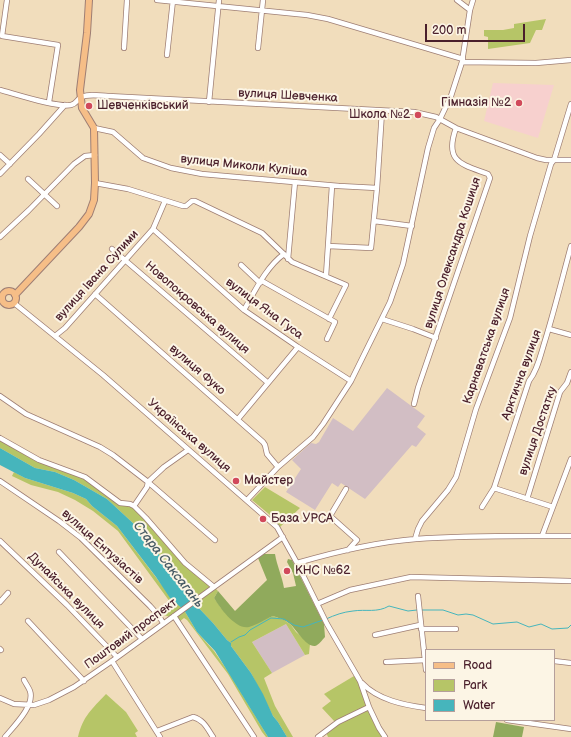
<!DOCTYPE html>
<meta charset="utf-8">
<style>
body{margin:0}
#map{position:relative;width:571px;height:737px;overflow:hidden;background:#f1ddbc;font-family:"Balsamiq Sans",sans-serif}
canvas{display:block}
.legend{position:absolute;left:425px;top:649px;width:130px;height:72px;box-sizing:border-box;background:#fcf5e5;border:1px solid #b59f9b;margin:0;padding:5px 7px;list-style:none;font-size:12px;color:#4a1f2b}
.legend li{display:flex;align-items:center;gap:8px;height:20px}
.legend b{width:20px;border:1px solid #b59f9b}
.scale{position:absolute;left:425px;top:24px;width:100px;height:18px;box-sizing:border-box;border:2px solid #4a1f2b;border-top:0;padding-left:5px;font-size:12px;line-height:14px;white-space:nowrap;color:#4a1f2b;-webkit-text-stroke:3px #fcf5e5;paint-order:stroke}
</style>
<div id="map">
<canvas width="571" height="737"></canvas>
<ul class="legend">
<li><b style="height:5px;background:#f6be87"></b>Road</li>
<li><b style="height:11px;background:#b6c567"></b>Park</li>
<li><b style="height:11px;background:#46b5bc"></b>Water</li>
</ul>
<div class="scale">200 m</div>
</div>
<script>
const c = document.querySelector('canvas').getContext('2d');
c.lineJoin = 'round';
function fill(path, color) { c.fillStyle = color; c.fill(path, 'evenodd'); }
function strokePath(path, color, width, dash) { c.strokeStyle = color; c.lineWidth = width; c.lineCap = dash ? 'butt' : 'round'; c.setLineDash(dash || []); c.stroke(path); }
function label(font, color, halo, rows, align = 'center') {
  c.font = font + ' "Balsamiq Sans",sans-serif'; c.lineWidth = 4; c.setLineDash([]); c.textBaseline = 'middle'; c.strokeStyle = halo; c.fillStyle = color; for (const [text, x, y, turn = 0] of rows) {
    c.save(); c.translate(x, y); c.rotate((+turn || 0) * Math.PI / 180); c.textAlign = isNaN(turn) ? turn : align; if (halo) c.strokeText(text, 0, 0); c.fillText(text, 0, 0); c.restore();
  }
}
const built = new Path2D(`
 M493 83 554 85 538 138 484 121Z`);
const industrial = new Path2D(`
 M387 388 425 416 417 427 426 434 416 447 412 445 365 499 341 483 338 487 332 483 315 510 286 492 301 469 292 460 311 443 316 444 319 442 333 418 353 431Z
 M286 624 305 655 272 673 252 642Z`);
const green = new Path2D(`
 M546 19 542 30H536L530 43 488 49V37L484 36V30H503L514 28V24Z
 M0 438 39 460 85 477 120 503 130 504 185 563 213 586 194 600 192 595 178 580 155 549 147 536 107 499 74 480 55 472 35 468 0 448Z
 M14 472 25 478 73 493 86 499 92 506 117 526 161 584 182 608 170 617 161 614 172 605 170 602 118 531 93 511 75 500 58 492 31 485 12 476Z
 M265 487 300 508 280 527 270 515 252 500Z
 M215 588 218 591 214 598 221 608 262 620 273 616 284 620 291 625 296 632 310 644 309 654 305 655 286 624 252 642 272 673 264 678 275 706 293 737H287L278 722 273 716 251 673 231 646V643L227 640 213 623 195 604V601Z
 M184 610 197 632 214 651 229 673 268 737H266L262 732 228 674 187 620 184 618 179 622 176 615Z
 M354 676 359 683 383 737H328L325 730 335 722 322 708 331 701 324 694Z
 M106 694 126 712 138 731 135 733 137 737H78C83 716 92 709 106 694Z`);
const forest = new Path2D(`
 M264 554H275C277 566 282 576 284 588L296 586 293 573 287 562 288 559 292 560 324 624 325 637C322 640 319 645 315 646 306 647 296 629 290 624 285 620 279 618 273 616 265 619 257 625 249 627 236 630 220 608 214 598L218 591 235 611 267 580 258 558Z
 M496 722 524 727 522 737H493Z`);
const water = new Path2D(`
 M0 448 35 468 55 472 74 480 107 499 147 536 155 549 178 580 192 595 195 604 213 623 227 640 231 643V646L251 673 263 694 273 716 278 722 287 737H268L215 651 197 632 184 610 170 598 156 577 117 526 92 506 86 499 73 493 25 478 0 465Z`);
const stream = new Path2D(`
 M422 610H443L458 615 466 614 473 615 493 624 517 622 529 627 541 624 552 629 568 628 571 625
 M326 619C335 615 343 612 353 611 366 609 377 613 389 606L408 611 417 610
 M231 642 239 637 245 635 250 630 271 618 284 619 294 625 303 627 323 620`);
const minor = new Path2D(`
 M7 0 2 36 58 45 49 102
 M157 0 307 15 328 19 463 59
 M457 0 470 10
 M124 48 127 0
 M258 48 263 0
 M167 55 173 0
 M462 62 536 63 571 60
 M0 90C15 94 57 108 71 105 76 104 76 101 80 98 87 93 100 96 108 96L414 112 436 117 456 128 537 158 546 160H571
 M209 102 219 0
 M94 128 113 132 143 158 171 168 202 174 339 186 377 188 382 111
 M0 155 10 164
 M0 174 39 134 65 105
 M28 179 57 206
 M95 183 128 189 183 206H186L192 201H195L262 233 292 262 346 285 329 319
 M374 221 412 226
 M153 229 244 310 298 347 351 381
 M0 237 29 210 74 164 85 156 95 155
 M328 246 371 248 377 188
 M112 249 267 382
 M288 259 295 182
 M241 265 260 283
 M326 276 332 186
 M262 281 335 322 327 339
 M95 294 263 442 265 445 267 454 278 467
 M14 303 103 375 277 527 297 563 327 624 360 681 369 707 379 728 385 737
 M244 310C255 291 266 267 284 254
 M382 319 413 329 436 338
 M549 329 571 335
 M55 336 65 328 153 229 165 201
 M0 396 26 414 100 447 113 455 148 482 215 540
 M414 404 418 388 490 178 488 174C461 164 444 162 456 128
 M238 419 298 347
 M0 438 39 460 85 477 120 503 130 504 134 506 146 518 185 563 214 587
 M0 481 59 521 81 538 150 606 159 616 163 623
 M494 488 553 507
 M346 489 330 516 357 540 348 550
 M527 499 560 392 567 383 571 372
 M247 500 278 467 313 437 323 424 351 381 390 302 403 264 428 148 434 128 440 119 451 96 462 62 470 10 473 0
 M134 506 147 487 148 482 164 467 188 450
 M482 507 494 488 529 381C537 371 540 357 544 344 554 312 562 279 571 246
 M542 536 571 459
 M415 539 418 529 422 521 448 490 456 477 476 409 510 318 530 236 551 164 554 160 571 104
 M0 541 67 605 117 657
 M59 552 142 639
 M297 563C335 552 376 542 416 539 467 535 519 536 571 536
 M418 596 426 670
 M0 602 8 593
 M317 604 350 590 411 577 571 581
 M174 616 254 737
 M28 621 84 681
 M421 629H456
 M375 635 420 625
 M0 649 1 650
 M112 661 160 737
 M554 661 571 663
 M386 662 426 660
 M362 683C378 700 404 705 426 708
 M0 698 14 704 34 705 49 700 74 687 112 661 283 537
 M507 720 571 729
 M157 731 193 717C204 720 207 728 213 737
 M5 737C13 727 35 706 30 691 29 688 26 684 24 680
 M318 737 338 722 369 707`);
const major = new Path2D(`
 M2 298a7 7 0 1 1 14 0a7 7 0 1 1-14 0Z
 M15 295 79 227 89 214 94 200 95 183 94 128 82 108 80 90 87 33 89 0`);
const markers = [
 [519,103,4,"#d1495b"],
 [89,106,4,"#d1495b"],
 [418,115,4,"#d1495b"],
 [236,481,4,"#d1495b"],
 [263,519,4,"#d1495b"],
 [287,571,4,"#d1495b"]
];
const streetNames = [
 ["вулиця Шевченка",288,96,3],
 ["вулиця Миколи Куліша",244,166,6],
 ["вулиця Олександра Кошиця",453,253,-72],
 ["вулиця Івана Сулими",97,276,-48],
 ["Новопокровська вулиця",197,308,41],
 ["вулиця Яна Гуса",264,309,37],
 ["Карнаватська вулиця",487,346,-71],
 ["вулиця Фуко",197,370,41],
 ["Арктична вулиця",522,375,-70],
 ["вулиця Достатку",538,431,-71],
 ["Українська вулиця",189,436,41],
 ["вулиця Ентузіастів",102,547,42],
 ["Дунайська вулиця",66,591,45],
 ["Поштовий проспект",131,634,-36]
];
const poiNames = [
 ["Гімназія №2",511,103,"right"],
 ["Шевченківський",97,106],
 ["Школа №2",410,115,"right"],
 ["Майстер",244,481],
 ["База УРСА",271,519],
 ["КНС №62",295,571]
];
const waterNames = [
 ["Стара Саксагань",168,565,52]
];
fill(built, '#f7d0ce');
fill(industrial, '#d2bec4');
fill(green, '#b6c567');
fill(forest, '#90aa5c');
fill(water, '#46b5bc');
strokePath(stream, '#46b5bc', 1);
strokePath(minor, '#9e7e74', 6);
strokePath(major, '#9e7e74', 8);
strokePath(minor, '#fff', 4.5);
strokePath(major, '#f6be87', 6);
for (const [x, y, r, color] of markers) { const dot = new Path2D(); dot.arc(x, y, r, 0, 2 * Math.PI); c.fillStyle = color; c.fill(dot); strokePath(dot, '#fcf5e5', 1.5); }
label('12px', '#4a1f2b', '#fcf5e5', streetNames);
label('12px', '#4a1f2b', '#fcf5e5', poiNames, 'left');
label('italic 13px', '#485b65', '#fcf5e5', waterNames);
</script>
